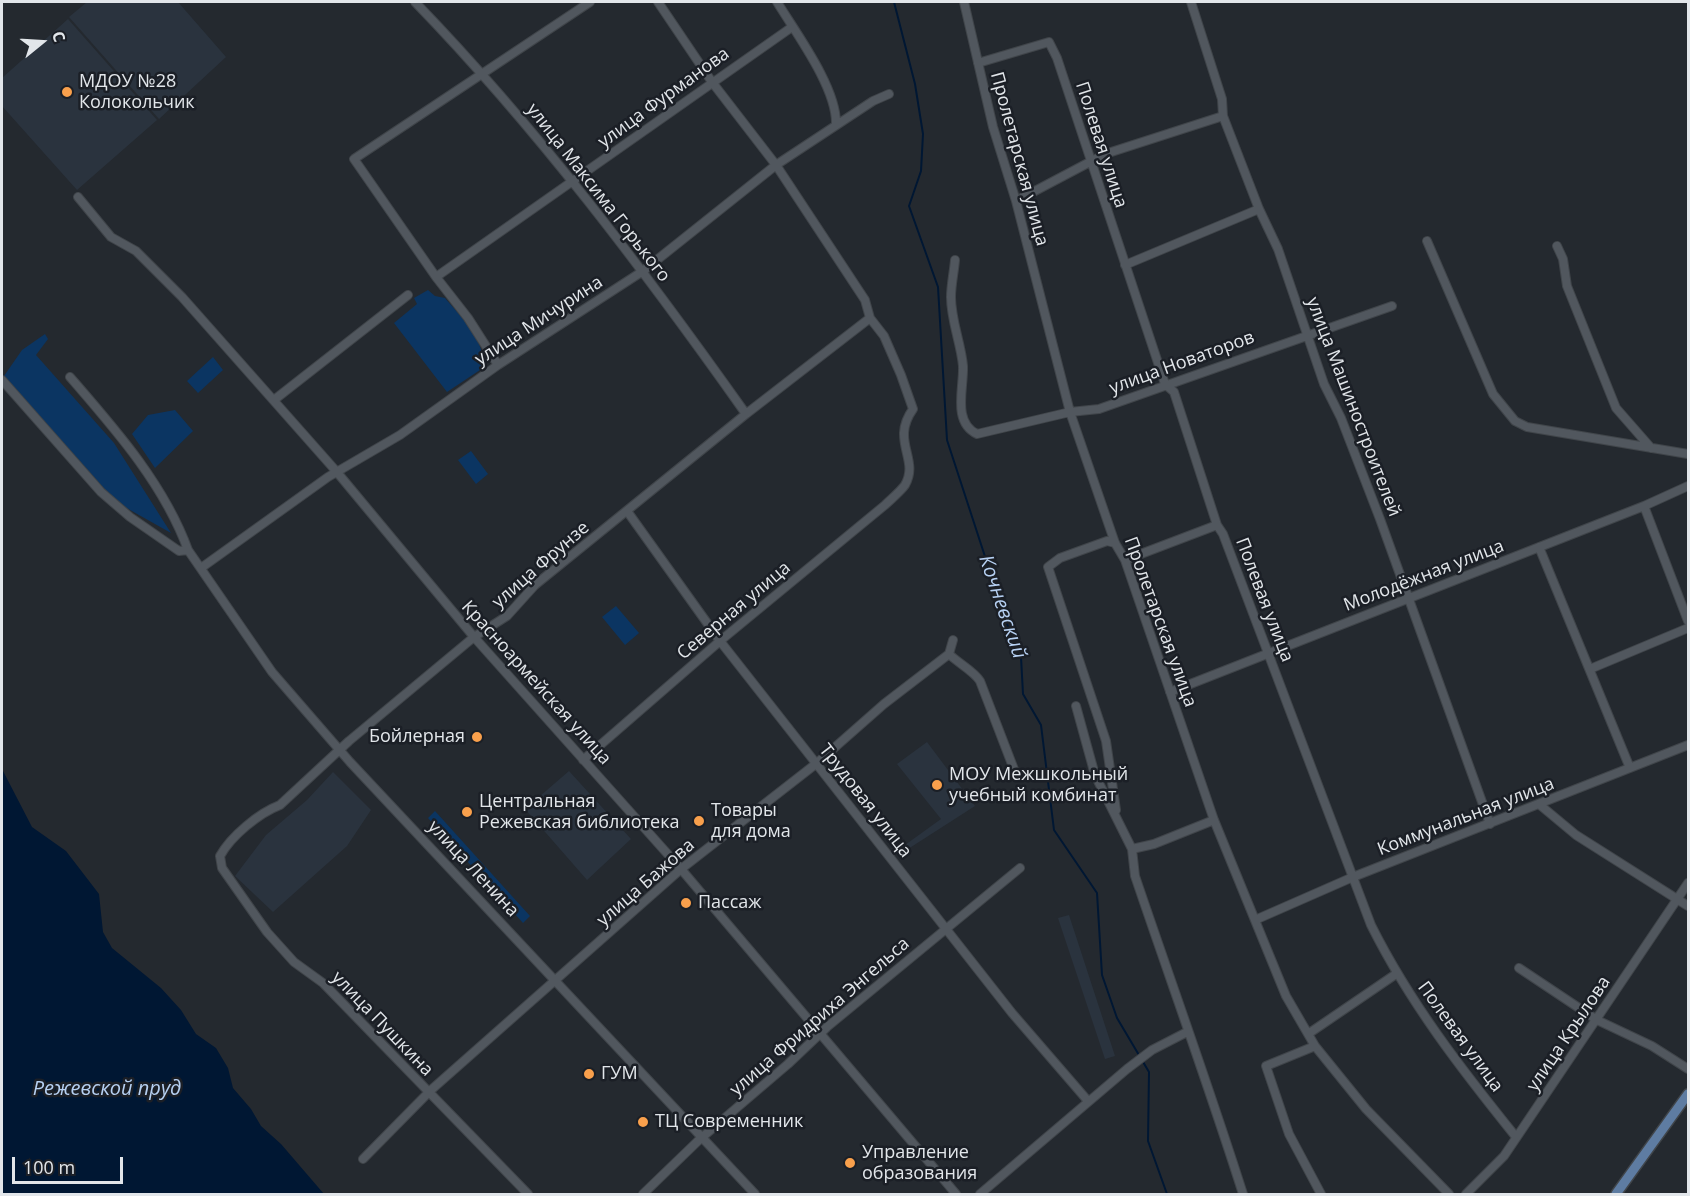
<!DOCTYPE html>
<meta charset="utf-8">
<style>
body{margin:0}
#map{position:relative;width:1690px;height:1196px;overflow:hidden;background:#24292f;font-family:"Open Sans",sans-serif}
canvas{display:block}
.frame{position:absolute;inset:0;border:3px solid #e2e6ea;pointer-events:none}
.north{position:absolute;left:12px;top:12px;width:60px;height:60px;-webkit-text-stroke:4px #1b1f26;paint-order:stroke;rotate:72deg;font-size:16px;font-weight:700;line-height:24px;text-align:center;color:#e2e6ea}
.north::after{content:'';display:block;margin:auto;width:21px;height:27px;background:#e2e6ea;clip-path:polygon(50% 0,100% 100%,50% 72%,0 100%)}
.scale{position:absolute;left:12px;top:1157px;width:111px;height:27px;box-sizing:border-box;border:3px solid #e2e6ea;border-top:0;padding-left:8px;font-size:18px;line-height:21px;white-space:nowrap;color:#e2e6ea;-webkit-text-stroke:4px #1b1f26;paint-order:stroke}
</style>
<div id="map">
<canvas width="1690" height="1196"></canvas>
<div class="frame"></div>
<div class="north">С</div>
<div class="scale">100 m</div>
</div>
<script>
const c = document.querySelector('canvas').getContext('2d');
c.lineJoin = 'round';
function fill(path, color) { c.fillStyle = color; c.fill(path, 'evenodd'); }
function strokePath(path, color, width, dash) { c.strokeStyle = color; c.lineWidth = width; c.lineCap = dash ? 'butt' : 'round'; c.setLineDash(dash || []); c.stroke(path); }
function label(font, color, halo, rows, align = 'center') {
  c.font = font + ' "Open Sans",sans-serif'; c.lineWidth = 5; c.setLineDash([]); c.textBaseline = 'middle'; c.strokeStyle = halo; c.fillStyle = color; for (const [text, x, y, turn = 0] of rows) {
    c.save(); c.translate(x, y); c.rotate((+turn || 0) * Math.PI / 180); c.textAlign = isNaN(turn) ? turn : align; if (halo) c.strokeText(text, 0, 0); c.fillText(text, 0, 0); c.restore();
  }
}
const built = new Path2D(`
 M87 2H178L226 57 159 119 69 17Z
 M68 19 157 120 77 190 2 106V78Z
 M927 742 975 806 908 849 905 845 941 819 897 764Z
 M569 771 631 839 587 880 525 809Z
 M333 772 371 810 347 846 273 912 235 876 266 835 307 800Z
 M1069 915 1115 1056 1105 1059 1058 918Z`);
const green = new Path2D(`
 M428 290 435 296 445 298C460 316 491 344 480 370L447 392 394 323 417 304 414 298Z
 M45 334 48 339 36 355 114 443 171 533 123 506 108 493 4 376 22 350Z
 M213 357 223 370 198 393 187 381Z
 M175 410 193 431 155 468 132 434 148 415Z
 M471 451 488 474 476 484 458 460Z
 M616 606 639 633 625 645 602 617Z
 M435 811 530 916 523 923 428 818Z`);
const water = new Path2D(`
 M2 769 32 827 66 851 99 894 103 932 112 948 161 988 181 1010 196 1034 216 1048 228 1068 233 1088 251 1109 261 1126 281 1144 324 1194H2Z`);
const stream = new Path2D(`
 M894 2 915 84 923 134 921 171 909 206 938 287 947 440 1007 624 1021 657 1023 694 1041 725 1054 830 1097 893 1102 975 1117 1018 1149 1072 1148 1141 1167 1194`);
const minor = new Path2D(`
 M415 2C537 128 644 270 746 414
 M777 2C796 33 837 88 836 124
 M964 2 993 127 1016 201 1070 412 1115 543 1125 560 1214 820 1286 996 1315 1046 1366 1109 1449 1194
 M1191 2 1222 99 1223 116 1259 209 1278 249 1324 384 1341 418 1380 519 1490 824
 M978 63 1049 42 1057 58 1165 384 1174 392 1217 525 1223 534 1371 925C1410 1003 1462 1070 1516 1137
 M78 197 111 237 136 251 182 297 336 471 474 637 681 869 956 1194
 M1016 201 1105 154 1223 116
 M1427 241 1493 394 1515 421 1527 427 1688 454
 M1557 246 1563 259 1567 286 1616 408 1651 448
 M955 260C954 272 951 285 951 297 951 321 961 343 963 366 964 388 952 422 977 434L1070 412 1099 409 1392 306
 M1125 265 1259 209
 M436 277 792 27
 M498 365 468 318 436 277 354 159 590 2
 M70 377C115 429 164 484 188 550
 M2 380 101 492 130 517 179 551 188 550 272 672 350 762 755 1194
 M274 400 408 295
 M1644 506 1688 621
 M627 511 720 641 1012 1013 1088 1101
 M1115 543 1107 541 1060 558 1048 567 1106 741 1116 810
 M1539 547 1630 768
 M1125 560 1217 525
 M201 568 328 477 400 435 498 365 643 271 776 165 873 101 889 94
 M949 654C958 663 974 671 980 681L1015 772
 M1590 669 1688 628
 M1170 692 1644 506 1688 486
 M1076 706 1095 775 1132 849 1135 876C1171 982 1209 1087 1243 1194
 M583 760 720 641 885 505C891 499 900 492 905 485 920 459 890 441 913 409L901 375 884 336 870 318 865 300 776 165 712 82 658 2
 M1540 805 1576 835 1688 906
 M1132 849 1154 844 1214 820
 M1255 920 1353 877 1688 745
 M1519 968 1597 1020 1652 1046 1688 1069
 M1308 1034 1396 974
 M1315 1046 1266 1066 1289 1134 1321 1194
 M363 1159 431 1090 681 869 817 763 884 704 949 654 953 640
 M528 1194 323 983 294 962 267 932 222 868 220 856C231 836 259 813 280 805L349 741 474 637 507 616 535 585 746 414 870 318
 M643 1194 699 1140 788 1064 827 1027 1020 868
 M980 1194 1127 1069 1152 1050 1187 1032
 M1466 1194 1504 1156 1688 883`);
const major = new Path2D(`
 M1616 1194 1688 1094`);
const markers = [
 [67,92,6,"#f9a04c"],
 [477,737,6,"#f9a04c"],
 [937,785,6,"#f9a04c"],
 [467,812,6,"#f9a04c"],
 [699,821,6,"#f9a04c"],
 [686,903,6,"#f9a04c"],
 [589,1074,6,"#f9a04c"],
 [643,1122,6,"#f9a04c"],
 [850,1163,6,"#f9a04c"]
];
const poiNames = [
 ["МДОУ №28",79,82],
 ["Колокольчик",79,103],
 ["Бойлерная",465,737,"right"],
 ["МОУ Межшкольный",949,775],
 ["учебный комбинат",949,796],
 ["Центральная",479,802],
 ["Режевская библиотека",479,823],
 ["Товары",711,811],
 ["для дома",711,832],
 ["Пассаж",698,903],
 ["ГУМ",601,1074],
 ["ТЦ Современник",655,1122],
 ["Управление",862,1153],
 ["образования",862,1174]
];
const streetNames = [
 ["улица Фурманова",664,98,-36],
 ["Полевая улица",1101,145,72],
 ["Пролетарская улица",1019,159,75],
 ["улица Максима Горького",598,193,52],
 ["улица Мичурина",539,321,-33],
 ["улица Новаторов",1182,363,-20],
 ["улица Машиностроителей",1353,407,69],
 ["улица Фрунзе",541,565,-41],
 ["Молодёжная улица",1424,576,-21],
 ["Полевая улица",1264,600,69],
 ["Северная улица",734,611,-40],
 ["Пролетарская улица",1160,622,70],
 ["Красноармейская улица",536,683,48],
 ["Трудовая улица",865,801,52],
 ["Коммунальная улица",1466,817,-21],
 ["улица Ленина",473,869,47],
 ["улица Бажова",646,883,-41],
 ["улица Фридриха Энгельса",820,1017,-41],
 ["улица Пушкина",382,1024,46],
 ["улица Крылова",1569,1034,-56],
 ["Полевая улица",1460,1037,54]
];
const waterNames = [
 ["Кочневский",1002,607,71],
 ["Режевской пруд",107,1089]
];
fill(built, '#2a333e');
fill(green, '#0b3562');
fill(water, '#001733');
strokePath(stream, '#001733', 2);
strokePath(minor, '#40454a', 10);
strokePath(major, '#40454a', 12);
strokePath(minor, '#51575e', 8);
strokePath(major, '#5e7ca2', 9);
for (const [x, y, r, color] of markers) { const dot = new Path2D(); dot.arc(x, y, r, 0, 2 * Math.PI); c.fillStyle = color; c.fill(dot); strokePath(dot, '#1b1f26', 2); }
label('18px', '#e2e6ea', '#1b1f26', poiNames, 'left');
label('18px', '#e2e6ea', '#1b1f26', streetNames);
label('italic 20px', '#b6d0f2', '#1b1f26', waterNames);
</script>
